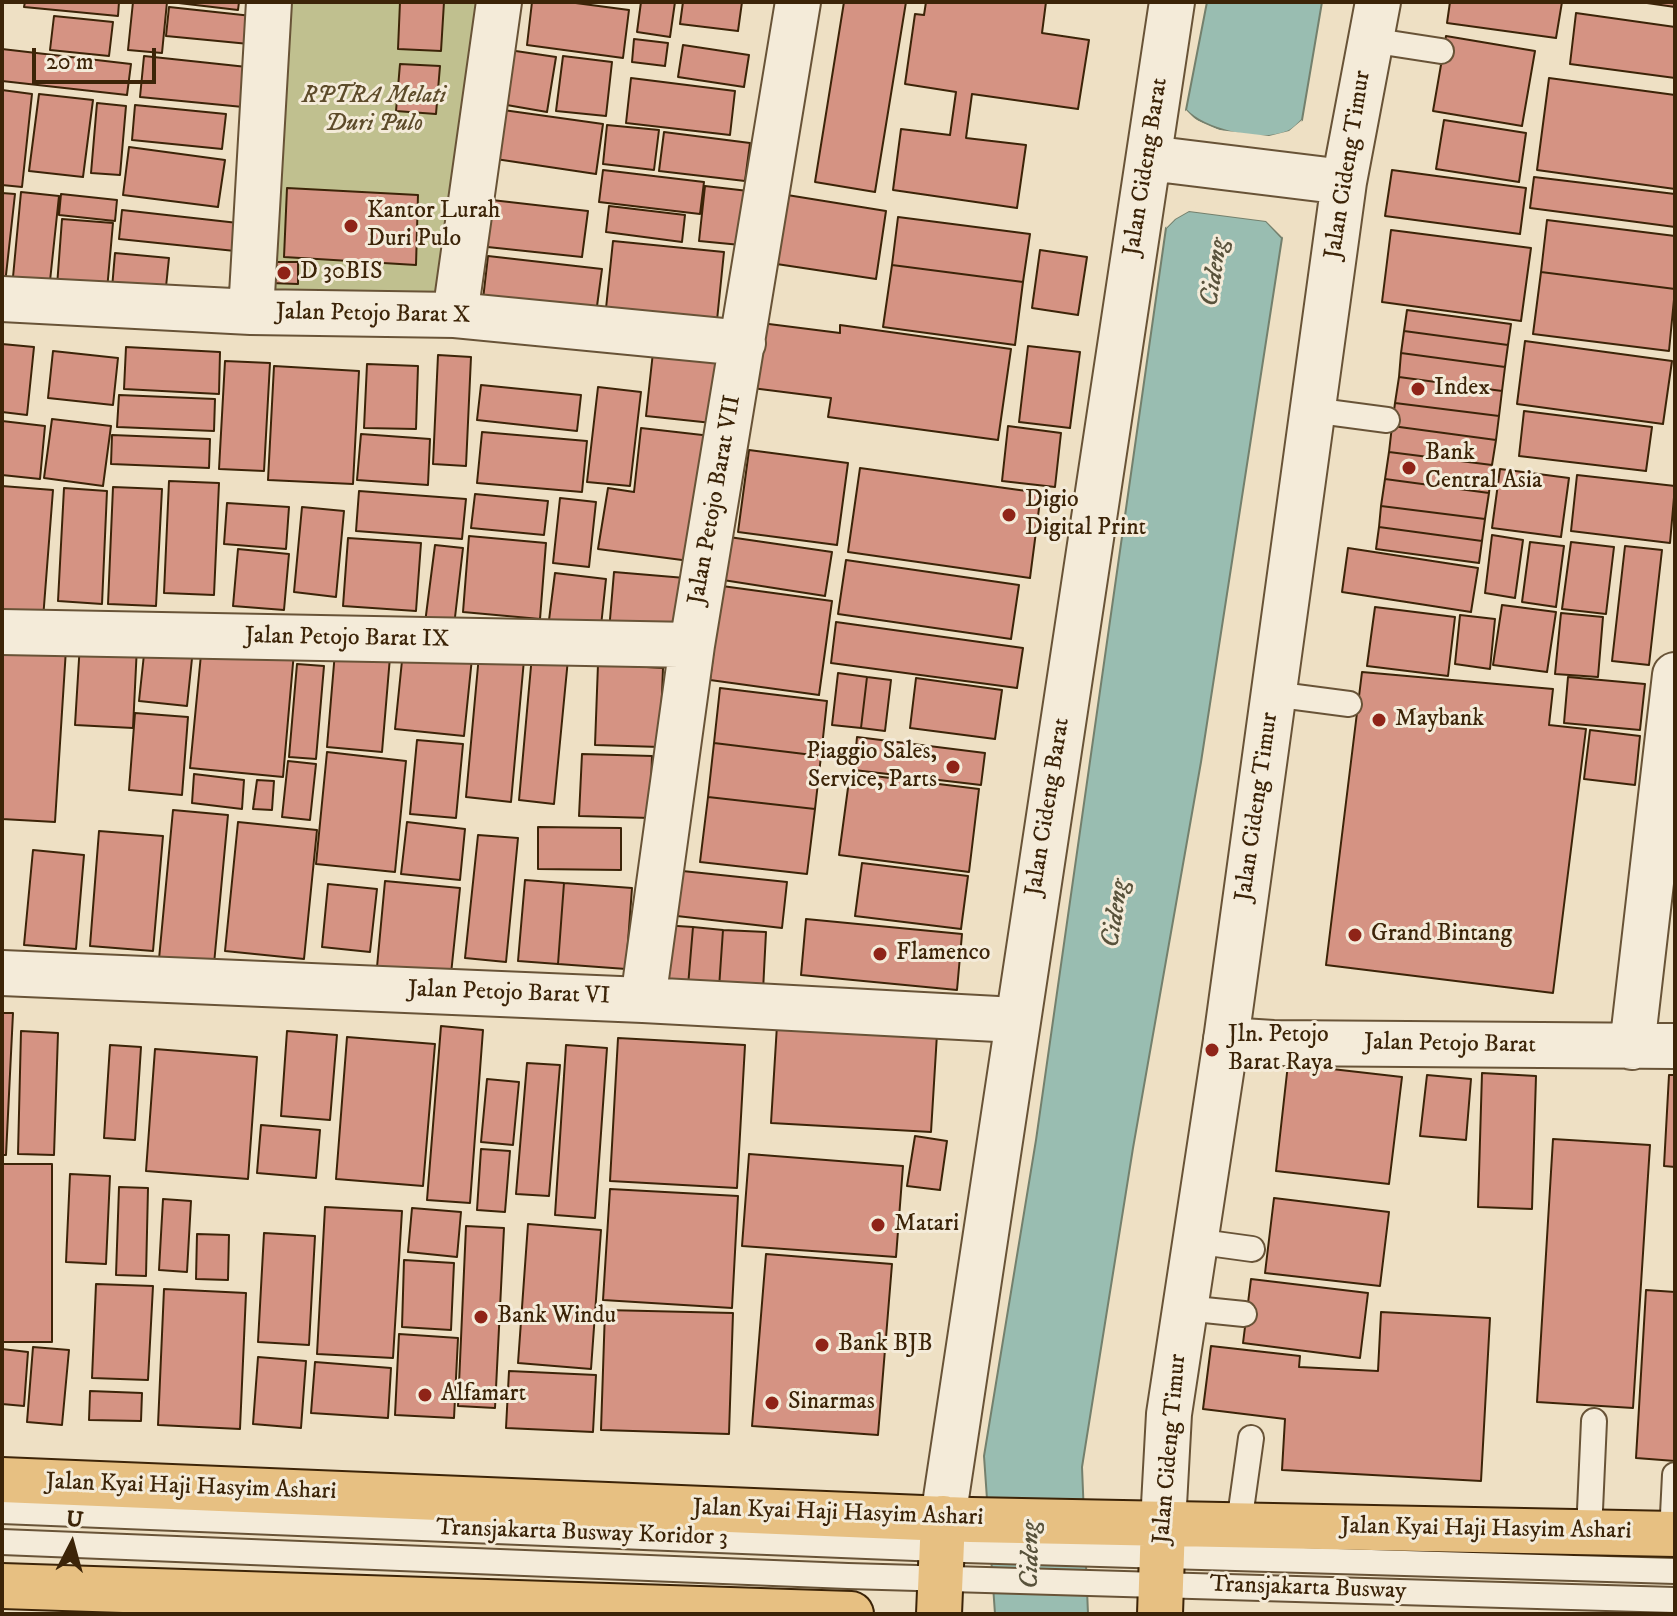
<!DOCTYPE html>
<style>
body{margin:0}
#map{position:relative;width:1677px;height:1616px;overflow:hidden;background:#eee0c4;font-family:"IM FELL DW Pica",serif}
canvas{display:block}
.frame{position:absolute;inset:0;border:4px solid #3c2408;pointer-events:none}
.north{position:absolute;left:32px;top:1504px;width:80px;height:80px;-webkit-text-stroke:6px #f4ebd9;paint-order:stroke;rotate:6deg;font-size:22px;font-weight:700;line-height:32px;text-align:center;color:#3c2408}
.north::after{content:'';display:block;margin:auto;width:28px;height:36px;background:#3c2408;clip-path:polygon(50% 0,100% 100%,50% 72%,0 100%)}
.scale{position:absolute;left:32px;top:48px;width:124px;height:36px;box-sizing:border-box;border:4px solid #3c2408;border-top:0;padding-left:10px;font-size:24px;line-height:28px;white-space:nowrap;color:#3c2408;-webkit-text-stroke:6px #f4ebd9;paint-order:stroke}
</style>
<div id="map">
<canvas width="1677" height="1616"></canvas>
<div class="frame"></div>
<div class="north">U</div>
<div class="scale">20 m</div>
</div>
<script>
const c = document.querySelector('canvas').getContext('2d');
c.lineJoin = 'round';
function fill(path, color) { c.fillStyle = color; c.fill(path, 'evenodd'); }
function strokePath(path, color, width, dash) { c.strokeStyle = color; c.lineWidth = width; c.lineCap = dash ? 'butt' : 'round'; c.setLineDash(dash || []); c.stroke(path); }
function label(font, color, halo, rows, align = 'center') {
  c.font = font + ' "IM FELL DW Pica",serif'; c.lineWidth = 6; c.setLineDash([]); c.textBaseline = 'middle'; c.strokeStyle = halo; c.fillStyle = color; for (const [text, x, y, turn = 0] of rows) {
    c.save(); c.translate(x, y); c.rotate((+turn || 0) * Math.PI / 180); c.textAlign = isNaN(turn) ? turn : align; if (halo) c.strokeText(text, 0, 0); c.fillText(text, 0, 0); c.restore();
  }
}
const green = new Path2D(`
 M271 2H499L455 315 251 312Z`);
const water = new Path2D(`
 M1207 2H1322L1302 120C1298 124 1293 130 1287 132 1260 143 1205 130 1186 110Z
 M1189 211 1266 221 1282 238 1201 762 1133 1148 1082 1467 1088 1614H995L984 1456 1036 1140 1166 228 1175 219Z`);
const pier = new Path2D(`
 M1186 110 1196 120 1219 130 1269 136 1289 131 1302 120 1301 126 1291 135 1268 140 1217 133 1194 124 1185 115Z
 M1189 207 1267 217 1280 226 1283 232 1282 237 1266 221 1189 211 1175 219 1166 228 1167 221 1172 215Z`);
const building = new Path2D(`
 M25 2H119L118 16 24 7Z
 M133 2H167L162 53 128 50Z
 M170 2H239L238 10Z
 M400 2H444L441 51 398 49Z
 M532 2H568L629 10 623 58 527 45Z
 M641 2H675L670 37 637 32Z
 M683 2H742L738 31 680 24Z
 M844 2H906L875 192 815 182Z
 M926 2H1046L1042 33 1089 40 1078 109 972 94 966 138 1026 145 1017 208 893 190 901 129 950 135 956 92 905 84 915 14 924 15Z
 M1450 2H1562L1556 38 1447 23Z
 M1640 2H1675V7Z
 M169 7 252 16 249 44 166 36Z
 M1576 13 1675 27V78L1570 64Z
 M54 16 113 22 109 56 50 50Z
 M1446 36 1535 51 1522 126 1433 111Z
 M634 39 668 43 665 66 632 62Z
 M683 45 749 55 744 87 678 77Z
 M2 49 131 64 127 95 2 81Z
 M509 50 556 57 547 112 501 104Z
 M144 56 247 67 243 107 140 97Z
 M563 56 612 62 606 116 556 111Z
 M400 64 440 66 436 114 396 111Z
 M631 78 735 91 730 135 626 123Z
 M1549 78 1675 95V189L1537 170Z
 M2 90 32 94 22 187 2 185Z
 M39 94 93 100 83 177 29 171Z
 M97 103 126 106 120 175 91 173Z
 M135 105 226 114 222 149 132 140Z
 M496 109 603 124 596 174 489 158Z
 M1444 120 1526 133 1519 182 1436 169Z
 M607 125 659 130 654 170 603 164Z
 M664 132 750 143 745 181 659 171Z
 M129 147 225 160 218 207 123 195Z
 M603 170 704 182 700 214 599 202Z
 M1392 170 1526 188 1520 234 1385 216Z
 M1534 177 1675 194V227L1530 208Z
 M705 186 757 192 751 246 699 241Z
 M287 188 418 195 416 265 284 257Z
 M21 192 59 196 50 281 13 277Z
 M2 193 15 194 5 284H2Z
 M61 194 117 200 115 221 59 215Z
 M781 194 886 211 876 279 770 263Z
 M483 199 588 211 582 257 478 246Z
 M609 206 685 215 682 242 606 232Z
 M122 210 238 223 235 251 119 239Z
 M898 217 1030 234 1023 282 892 265Z
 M62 219 113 223 107 290 57 286Z
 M1547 220 1675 236V289L1541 272Z
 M1391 230 1531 248 1521 321 1382 302Z
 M613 241 724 252 716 330 605 318Z
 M1040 250 1087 257 1078 315 1032 308Z
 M115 253 169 258 164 306 111 300Z
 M488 256 602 269 595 321 482 308Z
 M270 262H298V284L270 283Z
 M892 265 1023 282 1015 345 883 327Z
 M1541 272 1675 289 1669 351 1533 334Z
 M1407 310 1511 324 1508 345 1404 331Z
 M753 322 840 333V325L1011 349 998 440 828 417 831 398 744 387Z
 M1404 331 1508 345 1505 367 1401 353Z
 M1525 341 1672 361 1663 424 1517 404Z
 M654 343 719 350 712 423 646 416Z
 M2 344 34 347 27 415 2 412Z
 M1028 346 1080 352 1070 428 1019 422Z
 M126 347 220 352 219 394 124 389Z
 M53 351 118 358 113 405 48 398Z
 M1401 353 1505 367 1502 391 1399 377Z
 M438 355 471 357 466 466 433 464Z
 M225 361 270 363 264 471 219 469Z
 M367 364 418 366 416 429 364 428Z
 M274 366 359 371 353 484 268 480Z
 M1399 377 1502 391 1499 416 1395 403Z
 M481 385 581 395 577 431 477 420Z
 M598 387 641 392 630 486 587 482Z
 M119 395 215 399 214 431 117 427Z
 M1395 403 1499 416 1496 440 1392 426Z
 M1524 411 1652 427 1646 471 1519 456Z
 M52 419 111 426 103 486 44 478Z
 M2 421 45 426 40 479 2 475Z
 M1008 426 1061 433 1055 487 1002 481Z
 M1392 426 1496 440 1492 465 1389 452Z
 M641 428 720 437 705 563 598 549 608 488 634 492Z
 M482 432 587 441 582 492 477 483Z
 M361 434 430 439 428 485 357 480Z
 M112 435 210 439 209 468 111 464Z
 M749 450 848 463 837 545 738 532Z
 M1389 452 1492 465 1489 493 1385 479Z
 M860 468 1041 493 1030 578 848 552Z
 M1500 469 1569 478 1561 537 1492 528Z
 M1577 475 1675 486 1670 543 1571 531Z
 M1385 479 1489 493 1485 519 1381 506Z
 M169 481 219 483 214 595 164 593Z
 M2 486 53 490 43 619 2 616Z
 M113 487 162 489 156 606 108 604Z
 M64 488 107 491 102 604 58 601Z
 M359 491 466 499 462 539 356 531Z
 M475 494 548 501 544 535 471 528Z
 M560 498 596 502 589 567 553 563Z
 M227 503 289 507 286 549 224 544Z
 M1381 506 1485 519 1482 541 1379 527Z
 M302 507 344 511 336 597 294 592Z
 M1379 527 1482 541 1479 563 1376 549Z
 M1492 535 1523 540 1515 598 1485 593Z
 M469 536 546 543 540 619 463 612Z
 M729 537 832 552 825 596 723 580Z
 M348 538 421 543 416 611 343 606Z
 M1530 542 1564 546 1556 607 1522 602Z
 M1571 542 1614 547 1606 614 1562 609Z
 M435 545 463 548 454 626 425 623Z
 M1625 546 1662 550 1649 665 1612 661Z
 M1348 548 1478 568 1471 612 1342 592Z
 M238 549 289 554 284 610 233 606Z
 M846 560 1019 585 1011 639 838 614Z
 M614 572 697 579 692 638 609 631Z
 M555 573 606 579 601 626 549 620Z
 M722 586 832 601 819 695 710 680Z
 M1502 605 1556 612 1547 672 1493 665Z
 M1375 607 1455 617 1448 676 1367 666Z
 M1561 613 1603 617 1598 677 1555 674Z
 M1460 615 1495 619 1490 669 1455 664Z
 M836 622 1023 648 1017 688 831 663Z
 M80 643 137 646 133 728 75 725Z
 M202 644 294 652 283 777 190 768Z
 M2 645 66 649 55 822 2 819Z
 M145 645 193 649 187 706 139 701Z
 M403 651 472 658 464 736 395 729Z
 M335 652 390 657 382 752 327 747Z
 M479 655 524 660 511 802 466 797Z
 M532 655 568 659 554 804 519 800Z
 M297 664 324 666 316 759 289 757Z
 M598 664 663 668 660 747 595 745Z
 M1362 672 1553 689 1549 725 1586 729 1553 993 1326 965Z
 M838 673 867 677 861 728 832 725Z
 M867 677 891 680 885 731 861 728Z
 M1568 677 1645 684 1640 730 1564 723Z
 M916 678 1002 690 995 739 910 728Z
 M720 688 827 701 821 756 714 743Z
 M135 713 188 717 182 795 129 790Z
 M1590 730 1640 736 1635 785 1584 779Z
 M857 737 985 753 981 785 854 770Z
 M417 740 463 744 456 818 410 814Z
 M714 743 821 756 815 809 708 797Z
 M327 752 406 761 395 872 316 864Z
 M582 754 652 756 650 818 579 816Z
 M288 761 316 764 310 820 282 817Z
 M850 773 979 789 969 872 839 855Z
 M194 774 244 780 242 809 192 803Z
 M257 780 274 781 272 810 253 809Z
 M708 797 815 809 807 874 700 862Z
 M173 810 228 815 214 964 159 959Z
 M238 822 317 830 304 959 225 951Z
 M407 822 465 829 460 880 401 874Z
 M538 827 621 828V870L538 869Z
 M99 831 163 836 153 951 90 946Z
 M478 835 518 838 506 962 465 958Z
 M33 850 84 855 76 949 24 945Z
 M862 863 968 876 961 929 855 916Z
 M673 870 787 882 782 928 668 915Z
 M525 880 564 883 558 964 518 961Z
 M385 881 460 888 451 974 377 967Z
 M564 883 632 888 626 969 558 964Z
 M328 884 377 889 370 952 322 947Z
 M806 919 962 934 957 990 801 975Z
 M662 925 693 927 688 986 658 984Z
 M693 927 723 930 719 988 688 986Z
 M723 930 766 932 763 991 719 988Z
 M2 1013H13L6 1155H2Z
 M777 1025 937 1034 931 1132 771 1123Z
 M441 1026 483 1030 470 1203 427 1200Z
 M21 1031 58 1033 54 1155 18 1154Z
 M287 1031 337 1035 330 1120 281 1116Z
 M347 1037 435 1044 423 1186 336 1179Z
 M618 1038 745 1045 737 1188 610 1181Z
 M110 1045 141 1047 135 1140 104 1138Z
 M566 1045 607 1048 595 1218 555 1215Z
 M155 1049 257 1057 248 1179 146 1171Z
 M527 1063 560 1065 549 1196 516 1194Z
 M1288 1064 1402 1077 1389 1184 1276 1171Z
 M1482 1073 1536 1076 1532 1209 1478 1207Z
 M1427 1075 1471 1079 1466 1140 1420 1136Z
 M1669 1075H1675V1167L1664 1166Z
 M487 1079 519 1082 513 1145 481 1142Z
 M261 1125 320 1130 316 1178 257 1173Z
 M915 1136 947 1141 940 1190 907 1186Z
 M1553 1139 1650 1145 1633 1408 1537 1402Z
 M481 1149 510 1151 505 1212 477 1210Z
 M749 1154 903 1166 896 1257 742 1246Z
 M2 1164H52V1342H2Z
 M70 1174 110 1176 106 1264 66 1262Z
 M119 1187 148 1188 146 1276 116 1275Z
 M610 1189 738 1196 732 1308 603 1300Z
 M1274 1198 1389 1212 1380 1286 1265 1273Z
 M163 1199 191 1201 187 1272 159 1270Z
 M325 1207 402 1211 393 1358 317 1354Z
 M412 1208 461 1212 457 1257 408 1252Z
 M528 1224 601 1230 591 1369 518 1363Z
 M466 1226 504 1228 495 1408 458 1406Z
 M264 1233 315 1236 309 1345 258 1342Z
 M197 1234 229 1235 228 1280 196 1279Z
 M766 1254 892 1264 878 1435 752 1426Z
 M404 1260 454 1263 451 1330 402 1327Z
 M1251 1279 1368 1293 1360 1358 1243 1343Z
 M96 1284 153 1286 148 1380 92 1378Z
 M164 1289 246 1293 240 1429 158 1425Z
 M1646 1290 1675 1292V1461L1636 1458Z
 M605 1310 733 1313 729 1434 601 1430Z
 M1381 1312 1490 1318 1481 1481 1282 1470 1285 1419 1203 1409 1211 1346 1300 1356 1299 1367 1378 1371Z
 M399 1334 458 1338 454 1418 395 1415Z
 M33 1347 69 1350 62 1425 27 1422Z
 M2 1349 28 1352 24 1406 2 1404Z
 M258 1357 306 1361 301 1428 253 1424Z
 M315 1362 391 1368 388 1418 311 1413Z
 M509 1371 596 1375 593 1432 506 1428Z
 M90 1391 142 1393 141 1421 89 1420Z`);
const service = new Path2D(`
 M1370 40 1441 51
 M1312 410 1387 420
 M1273 694 1349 704
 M1194 1241 1252 1249
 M1185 1308 1244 1314
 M2 1511 965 1550 1675 1571
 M1239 1524 1251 1438
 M1589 1532 1594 1421
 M1672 1534 1675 1475
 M2 1542 848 1576 1675 1600`);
const minor = new Path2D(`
 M2 299 251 312 455 315 743 343
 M251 312 269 2
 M455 315 499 2
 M2 632 692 645
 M2 973 643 1000 1016 1020
 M643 1000 692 645 798 2
 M1226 1040 1273 1043 1675 1046
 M1632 1047 1675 675`);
const tertiary = new Path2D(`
 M1149 158 1344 182
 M943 1518 1172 2
 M1163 1523 1169 1414 1226 1040 1344 182 1378 2`);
const primary = new Path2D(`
 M2 1480 971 1520 1675 1534
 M2 1586 851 1614
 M939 1614 943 1518
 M1160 1614 1163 1523`);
const markers = [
 [351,226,8,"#8f2418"],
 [284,273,8,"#8f2418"],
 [1418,389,8,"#8f2418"],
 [1409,468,8,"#8f2418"],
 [1009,515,8,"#8f2418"],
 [1379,720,8,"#8f2418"],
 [953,767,8,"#8f2418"],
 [1355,935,8,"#8f2418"],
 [880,954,8,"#8f2418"],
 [1212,1050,8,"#8f2418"],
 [878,1225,8,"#8f2418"],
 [481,1317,8,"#8f2418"],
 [822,1345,8,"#8f2418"],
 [425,1395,8,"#8f2418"],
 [772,1403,8,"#8f2418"]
];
const parkNames = [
 ["RPTRA Melati",374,97],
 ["Duri Pulo",374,125]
];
const streetNames = [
 ["Jalan Cideng Timur",1349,165,-81],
 ["Jalan Cideng Barat",1147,167,-81],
 ["Jalan Petojo Barat X",373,315,1],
 ["Jalan Petojo Barat VII",716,500,-80],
 ["Jalan Petojo Barat IX",347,639,1],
 ["Jalan Cideng Barat",1049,807,-81],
 ["Jalan Cideng Timur",1258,807,-82],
 ["Jalan Petojo Barat VI",509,994,2],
 ["Jalan Petojo Barat",1450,1045,1],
 ["Jalan Cideng Timur",1171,1449,-85],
 ["Jalan Kyai Haji Hasyim Ashari",191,1488,2],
 ["Jalan Kyai Haji Hasyim Ashari",838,1514,2],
 ["Jalan Kyai Haji Hasyim Ashari",1486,1530,1],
 ["Transjakarta Busway Koridor 3",582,1534,2],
 ["Transjakarta Busway",1308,1589,2]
];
const poiNames = [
 ["Kantor Lurah",367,212],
 ["Duri Pulo",367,240],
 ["D 30BIS",300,273],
 ["Index",1434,389],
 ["Bank",1425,454],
 ["Central Asia",1425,482],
 ["Digio",1025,501],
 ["Digital Print",1025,529],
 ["Maybank",1395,720],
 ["Piaggio Sales,",937,753,"right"],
 ["Service, Parts",937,781,"right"],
 ["Grand Bintang",1371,935],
 ["Flamenco",896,954],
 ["Jln. Petojo",1228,1036],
 ["Barat Raya",1228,1064],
 ["Matari",894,1225],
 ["Bank Windu",497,1317],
 ["Bank BJB",838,1345],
 ["Alfamart",441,1395],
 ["Sinarmas",788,1403]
];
const waterNames = [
 ["Cideng",1216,273,-81],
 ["Cideng",1117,914,-81],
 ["Cideng",1032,1555,-89]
];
fill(green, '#c0c08f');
fill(water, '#99bdb1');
strokePath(water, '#74806d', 2);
fill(pier, '#eee0c4');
fill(building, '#d59383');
strokePath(building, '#3c2408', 2);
strokePath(service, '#685337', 28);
strokePath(minor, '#685337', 48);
strokePath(tertiary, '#685337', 48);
strokePath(primary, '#3c2408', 48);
strokePath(service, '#f4ebd9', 24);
strokePath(minor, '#f4ebd9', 44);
strokePath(tertiary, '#f4ebd9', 44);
strokePath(primary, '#e7c082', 44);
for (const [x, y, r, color] of markers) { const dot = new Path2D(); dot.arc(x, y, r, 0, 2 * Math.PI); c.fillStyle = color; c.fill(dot); strokePath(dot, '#f4ebd9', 3); }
label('italic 24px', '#5d4b2a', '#f4ebd9', parkNames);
label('24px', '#3c2408', '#f4ebd9', streetNames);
label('24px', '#3c2408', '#f4ebd9', poiNames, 'left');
label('italic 26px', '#58523b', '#f4ebd9', waterNames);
</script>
